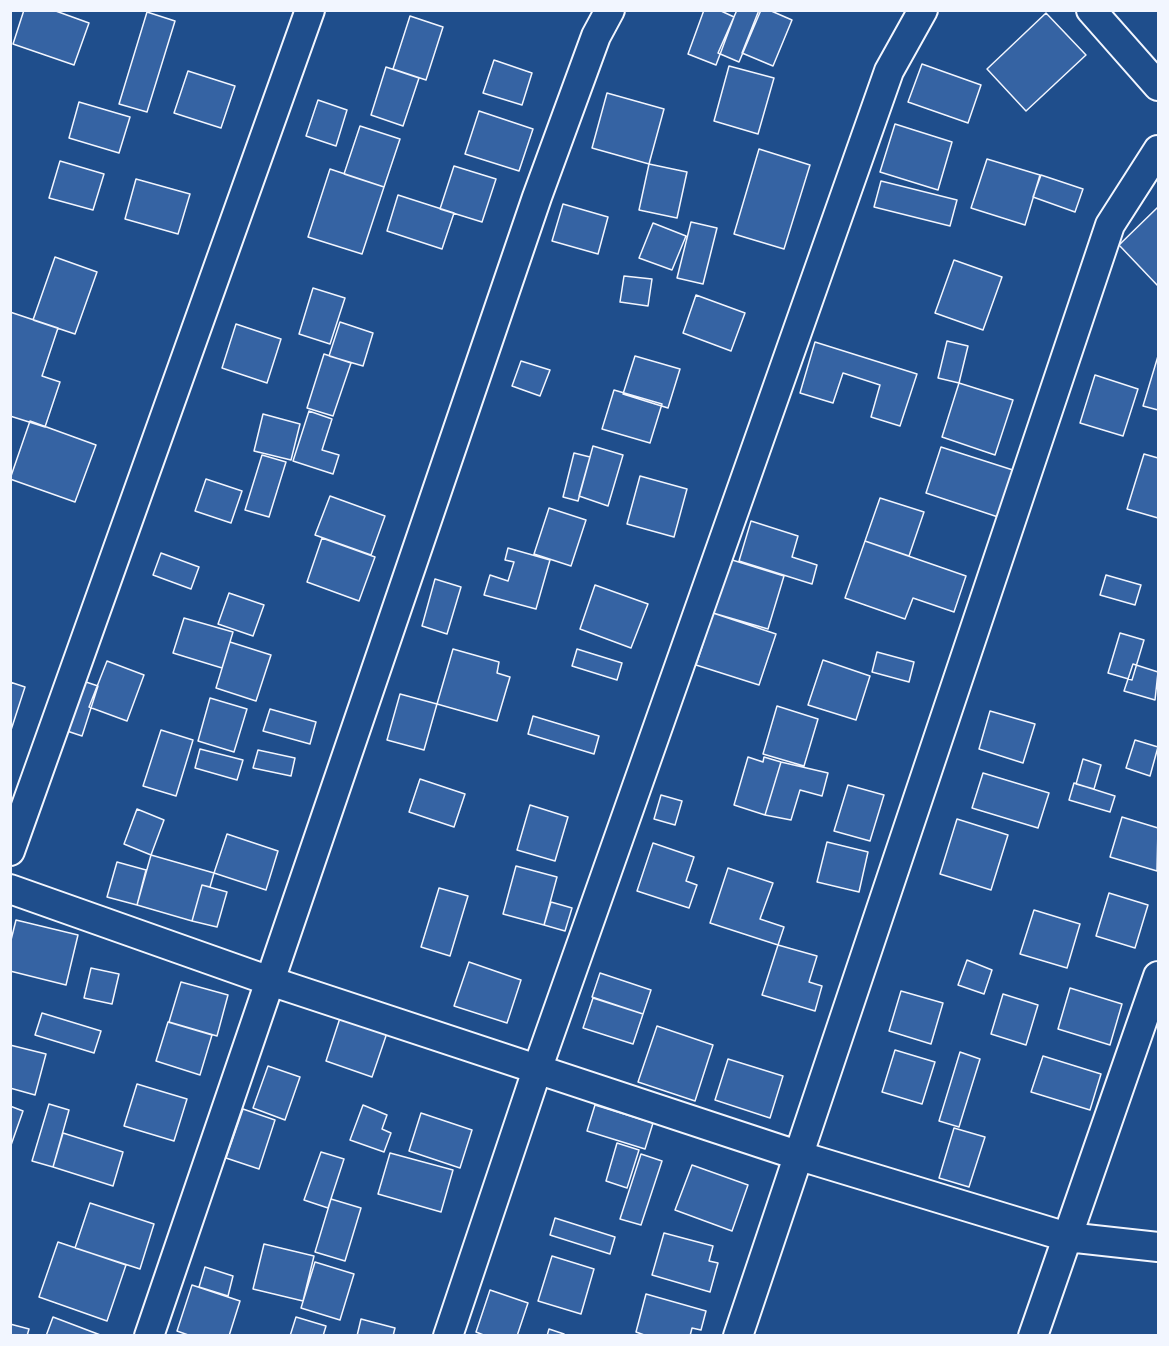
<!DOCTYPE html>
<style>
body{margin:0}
#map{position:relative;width:1169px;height:1346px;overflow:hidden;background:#1f4e8c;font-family:"DejaVu Sans",sans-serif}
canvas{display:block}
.frame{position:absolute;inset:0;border:12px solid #f2f6ff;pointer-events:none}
</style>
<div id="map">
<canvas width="1169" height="1346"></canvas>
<div class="frame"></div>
</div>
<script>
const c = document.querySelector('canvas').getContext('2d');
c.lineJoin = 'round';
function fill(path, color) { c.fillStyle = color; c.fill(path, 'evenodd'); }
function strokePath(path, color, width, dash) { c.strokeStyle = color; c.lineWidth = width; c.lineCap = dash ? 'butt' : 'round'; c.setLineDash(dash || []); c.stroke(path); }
const building = new Path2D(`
 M24 10H53L89 23 74 65 13 44Z
 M704 10H719L734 17 716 65 688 54Z
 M737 10H761L739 62 718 53Z
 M759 10H769L792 20 773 66 742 53Z
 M147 12 175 21 147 112 119 104Z
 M1046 13 1086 55 1026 111 987 69Z
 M410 16 443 27 426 80 393 69Z
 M494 60 532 73 522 105 483 93Z
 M922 64 981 85 968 123 908 102Z
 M729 66 774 78 758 134 714 121Z
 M386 67 419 78 403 126 371 115Z
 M188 71 235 86 221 128 174 113Z
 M607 93 664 109 649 164 592 148Z
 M318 100 347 110 336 146 306 136Z
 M79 102 130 117 119 153 69 138Z
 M479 111 533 129 519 171 465 154Z
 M895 124 952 142 938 190 880 172Z
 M360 126 400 139 384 187 344 174Z
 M759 149 810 165 784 249 734 234Z
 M987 159 1040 175 1025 225 971 208Z
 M60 161 104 174 93 210 49 198Z
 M649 164 687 172 677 218 639 210Z
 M454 166 496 179 482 222 440 209Z
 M330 169 384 187 362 254 308 237Z
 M1041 175 1083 189 1075 212 1033 197Z
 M136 179 190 194 178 234 125 219Z
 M881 181 957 200 950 226 874 207Z
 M398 195 454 213 442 249 387 231Z
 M563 204 608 217 598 254 552 241Z
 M1158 207V286L1119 245Z
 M691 222 717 228 703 284 677 278Z
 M653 223 686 236 672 270 639 258Z
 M55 257 97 272 75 334 33 320Z
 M954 260 1002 277 983 330 935 313Z
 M624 276 652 279 648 306 620 302Z
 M313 288 345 298 330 344 299 334Z
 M696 295 745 313 731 351 683 333Z
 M10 312 58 328 42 376 60 382 45 427 10 416Z
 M340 322 373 333 363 366 329 356Z
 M236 324 281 339 267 383 222 368Z
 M947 341 968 346 959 383 938 378Z
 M815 342 917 374 900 426 871 417 880 385 843 373 833 403 800 393Z
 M324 354 351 363 333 416 307 408Z
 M635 356 680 369 668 408 623 394Z
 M1158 356V410L1143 406Z
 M521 361 550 370 540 396 512 386Z
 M1095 375 1138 389 1123 436 1080 423Z
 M959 383 1013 400 995 455 942 437Z
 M614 390 662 404 650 443 602 429Z
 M309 411 332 419 322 450 339 455 333 474 293 461Z
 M263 414 300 424 291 460 254 451Z
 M30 421 96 445 75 502 10 479Z
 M593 446 623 455 608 506 579 496Z
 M941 447 1016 471 1001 518 926 493Z
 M574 453 590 457 578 501 563 497Z
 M1144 454 1158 458V518L1127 509Z
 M262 455 286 462 269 517 245 510Z
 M640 476 687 489 674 537 627 524Z
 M206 479 242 491 231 523 195 511Z
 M330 496 385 516 371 555 315 535Z
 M880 498 924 512 909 556 865 541Z
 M549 508 586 520 571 566 534 554Z
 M751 521 798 536 792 557 817 565 812 584 739 561Z
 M322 538 375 557 359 601 307 582Z
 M865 541 966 576 954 612 913 598 905 619 845 598Z
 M508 548 550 560 536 609 484 595 490 575 508 581 514 562 505 560Z
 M161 553 199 567 191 589 153 575Z
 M729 559 784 576 768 629 713 613Z
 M1106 575 1141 585 1135 605 1100 595Z
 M435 579 461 587 447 634 422 626Z
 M595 585 648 604 631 648 580 629Z
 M229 593 264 605 253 636 218 624Z
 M713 613 776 634 759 685 696 665Z
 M184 618 233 632 222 668 173 653Z
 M1120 633 1144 640 1132 680 1108 673Z
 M230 642 271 655 256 701 216 688Z
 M453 649 499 662 497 673 510 677 497 721 437 704Z
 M577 649 622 663 617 680 572 666Z
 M877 652 914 662 909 682 872 672Z
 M823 660 870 676 856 720 808 705Z
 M107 661 144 675 127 721 89 707Z
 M1133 664 1158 672 1155 700 1124 691Z
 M80 680 98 686 82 736 64 730Z
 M10 682 25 687 11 730H10Z
 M400 694 437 704 424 750 387 740Z
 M210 698 247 709 234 752 198 741Z
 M777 706 818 719 804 766 763 754Z
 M270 709 316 722 310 744 263 731Z
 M990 711 1035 724 1023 763 979 749Z
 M533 716 599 736 594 754 528 734Z
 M161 730 193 740 176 796 143 786Z
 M1135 740 1158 747 1150 776 1126 768Z
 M200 749 243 760 237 780 195 768Z
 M258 750 295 758 291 776 253 768Z
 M748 757 763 762 764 757 781 762 765 815 734 805Z
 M1083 759 1101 765 1094 789 1076 784Z
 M781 762 828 773 822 796 800 790 791 820 765 815Z
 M983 773 1049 793 1038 828 972 808Z
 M420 779 465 794 454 827 409 812Z
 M1074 783 1115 796 1110 812 1069 800Z
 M848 785 884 795 870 841 834 831Z
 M661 795 682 801 675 825 654 819Z
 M530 805 568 817 555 861 517 850Z
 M137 809 164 820 151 855 124 844Z
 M1122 817 1158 828 1157 871 1110 857Z
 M957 819 1008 835 991 890 940 874Z
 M227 834 278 851 266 890 214 873Z
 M827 842 868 852 859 892 817 882Z
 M653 843 694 857 686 881 697 885 689 908 637 891Z
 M151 855 214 873 210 887 202 885 192 921 137 905Z
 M117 862 146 870 137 905 107 897Z
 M516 866 557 877 544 925 503 914Z
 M728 868 773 883 760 919 784 927 778 945 710 923Z
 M202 885 227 892 217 927 192 921Z
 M439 888 468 896 450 956 421 947Z
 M1109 893 1148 905 1135 948 1096 936Z
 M551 902 572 908 565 931 544 925Z
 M1034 910 1080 924 1067 968 1020 954Z
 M16 920 78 935 66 985 10 971V944Z
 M778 945 817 956 809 982 822 986 815 1011 762 995Z
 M967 960 992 970 984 994 958 985Z
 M469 962 521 980 507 1023 454 1006Z
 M91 968 119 974 112 1004 84 998Z
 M600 973 651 990 643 1014 592 997Z
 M181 982 228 995 217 1036 169 1022Z
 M1070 988 1122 1004 1110 1045 1058 1029Z
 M901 991 943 1003 931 1044 889 1031Z
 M1003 994 1038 1005 1026 1045 991 1034Z
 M593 998 643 1014 633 1044 583 1028Z
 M42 1013 101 1031 94 1053 35 1035Z
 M341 1015 388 1030 372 1077 326 1061Z
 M168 1022 212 1035 200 1075 156 1061Z
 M657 1026 713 1045 695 1101 638 1082Z
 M10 1045 46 1054 35 1095 10 1088Z
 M895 1050 935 1062 922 1104 882 1092Z
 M960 1052 980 1059 959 1127 939 1121Z
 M1043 1056 1101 1074 1090 1110 1031 1092Z
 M728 1059 783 1076 770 1118 715 1100Z
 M268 1066 300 1077 285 1120 253 1108Z
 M137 1084 187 1099 174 1141 124 1126Z
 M49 1104 69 1110 53 1167 32 1161Z
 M363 1105 387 1115 382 1129 391 1133 384 1152 350 1140Z
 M595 1105 653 1123 645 1149 587 1131Z
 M10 1106 23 1111 10 1148Z
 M243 1109 275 1120 259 1169 226 1158Z
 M421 1113 472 1130 460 1168 409 1151Z
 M954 1128 985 1137 969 1187 939 1178Z
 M63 1133 123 1152 113 1186 53 1167Z
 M617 1143 639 1150 627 1188 606 1181Z
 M321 1152 344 1159 328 1208 304 1200Z
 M390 1153 453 1170 441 1212 378 1194Z
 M641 1154 662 1161 641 1225 620 1219Z
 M692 1165 748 1185 732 1231 675 1210Z
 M331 1199 361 1208 345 1261 315 1252Z
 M90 1203 154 1224 140 1269 75 1248Z
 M555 1218 615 1237 610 1254 550 1235Z
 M664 1233 713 1246 709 1261 718 1263 710 1292 652 1275Z
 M58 1242 126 1265 107 1321 39 1297Z
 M264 1244 314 1256 303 1301 253 1289Z
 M552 1256 594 1269 581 1314 538 1301Z
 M315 1262 354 1274 340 1320 301 1308Z
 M205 1267 233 1276 228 1296 199 1287Z
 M192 1285 240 1301 229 1336H191L177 1331Z
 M490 1290 528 1303 517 1336H486L476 1332Z
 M646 1294 706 1311 701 1330 692 1328 690 1336H647L636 1332Z
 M53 1317 103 1336H46Z
 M296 1317 326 1326 323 1336H290Z
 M361 1319 395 1328 393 1336H357Z
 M10 1324 29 1329 27 1336H10Z
 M549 1329 564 1334 563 1336H547Z`);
const street = new Path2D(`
 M1091 10 1158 86
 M10 851 310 10
 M10 889 270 981 800 1156 1067 1237 1158 1247
 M149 1336 537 197 596 36 610 10
 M448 1336 537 1070 889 71 923 10
 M738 1336 1110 225 1158 150
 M1033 1336 1158 976`);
fill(building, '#3563a3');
strokePath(building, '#f2f6ff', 1.5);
strokePath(street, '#f2f6ff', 32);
strokePath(street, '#1f4e8c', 28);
</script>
